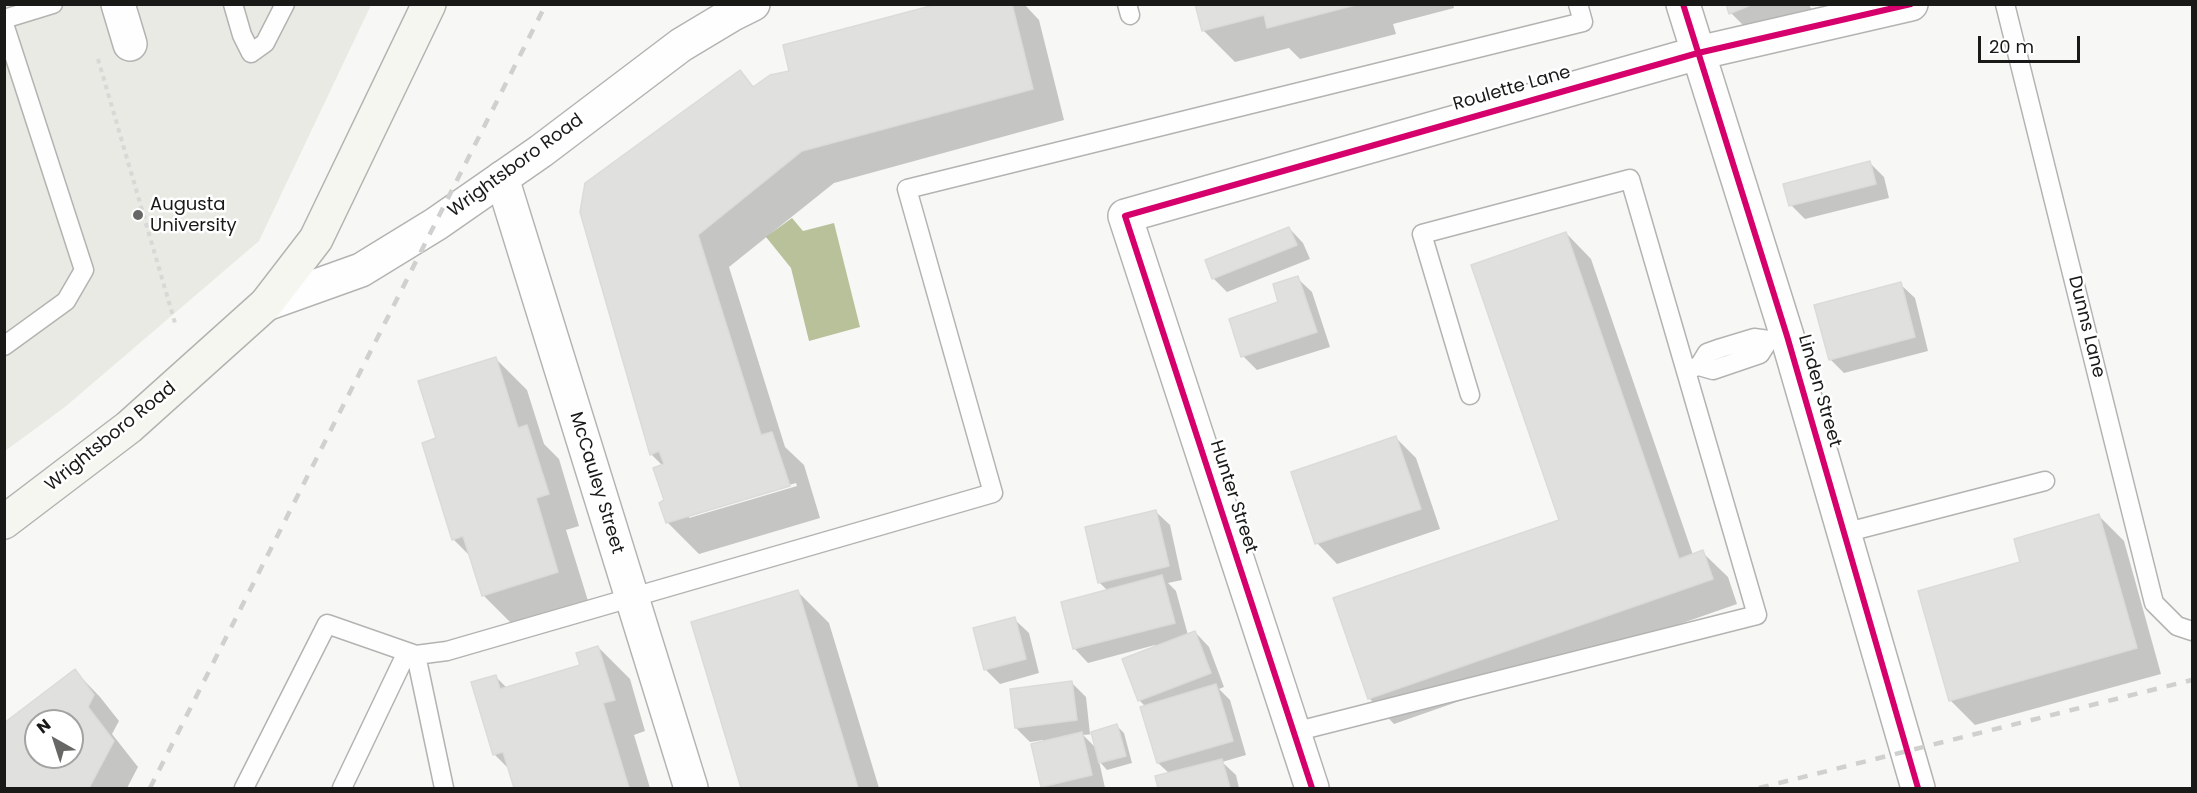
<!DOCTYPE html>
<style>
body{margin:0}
#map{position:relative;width:2197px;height:793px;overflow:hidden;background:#f7f8f5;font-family:Poppins,sans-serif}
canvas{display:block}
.frame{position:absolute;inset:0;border:6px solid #191917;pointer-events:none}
.north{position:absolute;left:24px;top:709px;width:60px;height:60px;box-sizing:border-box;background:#fff;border:2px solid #a3a3a2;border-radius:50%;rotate:321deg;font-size:16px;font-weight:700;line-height:24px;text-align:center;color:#191917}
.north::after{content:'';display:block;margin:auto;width:21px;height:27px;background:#676765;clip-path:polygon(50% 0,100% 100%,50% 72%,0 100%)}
.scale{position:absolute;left:1978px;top:36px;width:102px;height:27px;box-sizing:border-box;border:3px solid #191917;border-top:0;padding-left:8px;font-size:18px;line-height:21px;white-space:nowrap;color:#191917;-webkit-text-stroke:4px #fff;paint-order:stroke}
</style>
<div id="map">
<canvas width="2197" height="793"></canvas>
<div class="frame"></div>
<div class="north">N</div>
<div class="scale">20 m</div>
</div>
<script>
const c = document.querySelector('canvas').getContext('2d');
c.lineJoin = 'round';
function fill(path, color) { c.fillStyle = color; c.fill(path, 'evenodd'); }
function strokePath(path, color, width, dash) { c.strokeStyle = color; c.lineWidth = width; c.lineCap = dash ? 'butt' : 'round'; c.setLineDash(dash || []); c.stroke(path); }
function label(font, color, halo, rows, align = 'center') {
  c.font = font + ' Poppins,sans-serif'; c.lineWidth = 5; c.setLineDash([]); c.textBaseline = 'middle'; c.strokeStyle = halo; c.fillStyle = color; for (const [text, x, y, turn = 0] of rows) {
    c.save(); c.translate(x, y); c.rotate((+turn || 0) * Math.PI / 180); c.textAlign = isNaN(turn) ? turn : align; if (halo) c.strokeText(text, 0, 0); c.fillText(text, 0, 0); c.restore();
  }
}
const built = new Path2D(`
 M5 5H371L259 241 65 407 5 451Z`);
const water = new Path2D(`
 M792 218 803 231 834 223 860 327 809 341 791 268 766 237Z`);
const shadow = new Path2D(`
 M944 4H1024L1039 20 1064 120 834 183 729 267 785 447 804 465 820 518 699 554 667 522 663 466 651 454 581 212 739 72 755 88ZM796 483 797 486 689 518V515Z
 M1197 4H1453L1454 8 1393 24 1396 34 1300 59 1289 48 1235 62 1203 30Z
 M1727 4H1809L1814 16 1756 38 1731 13Z
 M1870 163 1884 177 1889 198 1805 219 1791 205Z
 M1289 228 1303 243 1310 259 1227 292 1213 278Z
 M1566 233 1591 259 1693 555 1702 552 1728 577 1737 604 1394 724 1369 698 1561 521Z
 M1297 278 1312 292 1330 347 1257 370 1243 356Z
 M1900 284 1915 298 1928 351 1844 373 1830 359Z
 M495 358 527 390 544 444 559 459 579 526 566 530 589 604 515 627 483 595 471 557 453 539 438 439Z
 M1396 438 1416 458 1440 529 1337 564 1317 543 1293 473Z
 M1155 511 1170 525 1182 580 1168 583 1176 591 1188 635 1195 632 1209 647 1224 687 1219 689 1230 700 1246 755 1222 762 1236 775 1239 788H1160L1157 778 1170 774 1158 763 1146 707 1139 700 1155 645 1088 663 1074 648 1108 591 1099 582Z
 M2099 516 2124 541 2161 674 1975 725 1950 700 2022 563Z
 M797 591 829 623 879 788H742L692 623Z
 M1014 619 1029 633 1039 673 1000 684 986 670Z
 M598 647 630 679 645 731 634 735 650 788H515L510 770 494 754 495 676 508 689 582 666Z
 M75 671 100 697 119 721 112 734 138 767 127 788H4V725ZM36 721H72V757H36Z
 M1072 683 1086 697 1090 734 1117 726 1124 733 1132 763 1107 770 1099 761 1105 788H1045L1042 786 1043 740 1030 742 1016 728ZM1093 734 1097 749 1083 735Z`);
const building = new Path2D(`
 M938 4H1012L1033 89 802 151 698 235 761 435 772 432 790 486 666 523 659 503 664 500 653 468 664 464 659 451 650 455 580 212 585 183 740 70 753 87 770 75 789 71 783 45Z
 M1195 4H1359L1267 28 1264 15 1202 31Z
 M1726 4H1753L1729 14Z
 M1870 161 1876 184 1789 206 1783 184Z
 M1289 227 1297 245 1212 279 1205 260Z
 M1566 232 1679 559 1703 550 1713 579 1368 699 1333 598 1559 520 1471 265Z
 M1298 276 1317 332 1241 357 1229 319 1278 302 1273 284Z
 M1901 282 1915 337 1829 360 1814 305Z
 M496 357 518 428 527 425 549 494 536 498 558 572 482 596 463 536 452 540 422 443 436 438 418 381Z
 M1396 436 1421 509 1315 544 1291 472Z
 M1156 510 1169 566 1098 583 1085 527Z
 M2099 514 2137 648 1949 701 1918 591 2020 562 2014 539Z
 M1162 575 1175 623 1073 649 1061 602Z
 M798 590 858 788H741L691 622Z
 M1015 617 1026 659 984 670 973 628Z
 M1195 631 1211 673 1138 701 1122 659Z
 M598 646 615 700 603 703 629 788H514L503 752 493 755 471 682 496 675 500 689 580 665 576 653Z
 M75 669 94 695 88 707 114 741 89 788H4V723ZM36 721H72V757H36Z
 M1072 681 1077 720 1015 728 1010 689Z
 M1216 684 1233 741 1157 763 1140 707Z
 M1117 724 1126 756 1099 763 1091 732Z
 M1082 732 1092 775 1041 787 1031 744Z
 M1222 759 1230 788H1158L1155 776Z`);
const path = new Path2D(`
 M98 59 175 323`);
const service = new Path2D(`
 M233 4 242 35 251 53 265 43 285 4
 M1127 4 1130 15
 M2005 4 2154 603 2177 626 2192 631
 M4 19 53 4
 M4 24 84 270 66 301 4 346
 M1699 366 1707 353 1721 348 1754 338 1769 340 1787 336
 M1689 369 1699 366 1713 370 1760 354 1769 340
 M1844 533 2045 481
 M416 655 444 788
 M1294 732 1757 615 1630 179 1422 234 1470 395
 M244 788 327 624 416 655 447 651 993 493 907 189 1583 22 1578 4
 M342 788 407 652`);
const minor = new Path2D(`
 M118 4 130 44
 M1683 4 1787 336 1918 788
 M502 178 691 788
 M1312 788 1125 216 1698 53 1911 4`);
const tertiary = new Path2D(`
 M266 304 361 270 436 224 541 151 681 45 731 15 753 4`);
const secondary = new Path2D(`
 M4 522 129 427 266 304 316 239 429 4`);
const rail = new Path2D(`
 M150 788 546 4
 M1759 788 2192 680`);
const cycleway = new Path2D(`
 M1683 4 1787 336 1918 788
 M1312 788 1125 216 1698 53 1911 4`);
const markers = [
 [138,215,6,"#676765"]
];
const streetNames = [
 ["Roulette Lane",1512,89,-16],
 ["Wrightsboro Road",516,166,-36],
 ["Dunns Lane",2086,327,76],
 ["Linden Street",1819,391,74],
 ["Wrightsboro Road",111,437,-39],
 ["McCauley Street",596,483,73],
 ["Hunter Street",1233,497,72]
];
const poiNames = [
 ["Augusta",150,205],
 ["University",150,226]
];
fill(built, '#e8eae3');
fill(water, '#b8c19a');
fill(shadow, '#0003');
fill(building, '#e0e1df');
strokePath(building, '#dbdcda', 1.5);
strokePath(service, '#b3b4b2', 21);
strokePath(minor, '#b3b4b2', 36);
strokePath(tertiary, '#b3b4b2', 36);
strokePath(secondary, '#b3b4b2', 36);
strokePath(path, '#d8d8d7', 4, [4.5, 4.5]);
strokePath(service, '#fefefe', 18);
strokePath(minor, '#fefefe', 33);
strokePath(tertiary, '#fefefe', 33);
strokePath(secondary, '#f5f6f0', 33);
strokePath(rail, '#d0d0cf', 4.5, [10, 10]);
strokePath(cycleway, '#d6006c', 6);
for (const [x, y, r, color] of markers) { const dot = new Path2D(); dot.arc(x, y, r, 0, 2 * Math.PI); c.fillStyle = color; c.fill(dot); strokePath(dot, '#fff', 2); }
label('18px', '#191917', '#fff', streetNames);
label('18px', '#191917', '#fff', poiNames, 'left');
</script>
